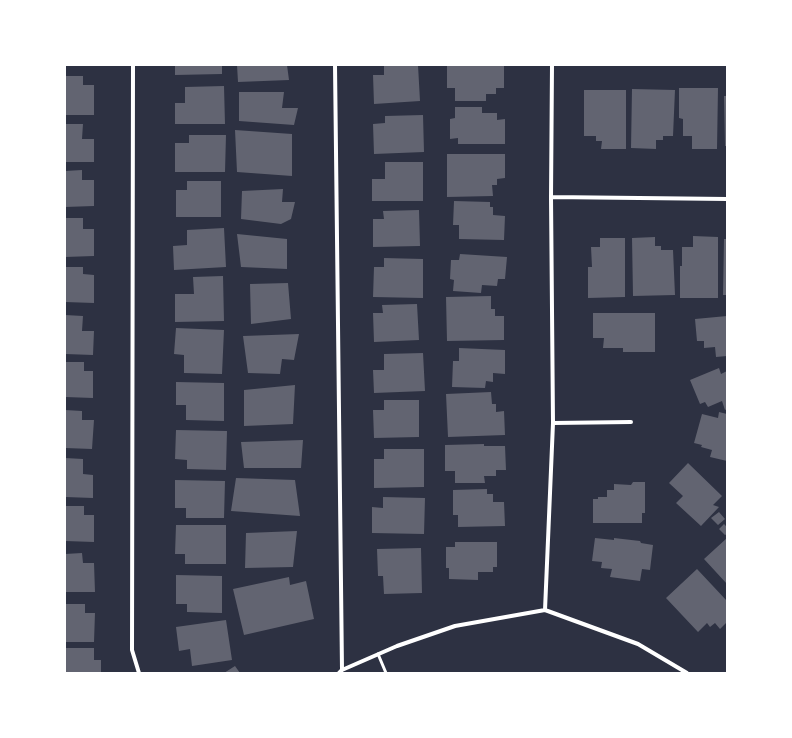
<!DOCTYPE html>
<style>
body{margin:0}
#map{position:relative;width:792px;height:738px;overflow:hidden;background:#2d3142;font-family:"Public Sans",sans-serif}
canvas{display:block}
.frame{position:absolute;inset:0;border:66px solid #fff;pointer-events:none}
</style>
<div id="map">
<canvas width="792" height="738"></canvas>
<div class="frame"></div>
</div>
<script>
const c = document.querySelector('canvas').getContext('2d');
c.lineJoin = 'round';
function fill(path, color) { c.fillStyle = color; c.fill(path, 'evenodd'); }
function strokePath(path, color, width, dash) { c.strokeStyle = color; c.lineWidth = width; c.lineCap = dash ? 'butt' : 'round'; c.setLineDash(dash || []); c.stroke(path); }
const building = new Path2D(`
 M175 65H222V74L175 75Z
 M237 65H287L289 80 238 82Z
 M408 65H418L420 101 374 104 373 75H384V66Z
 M447 65H504V88H496V94H486V101H455V88H447Z
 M65 76H83V85H94V115H65Z
 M224 86 225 124H175V103H185V87Z
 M679 88H718L717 149H692V136H683V119L679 118Z
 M632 89 675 90 673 136H663V140H656V149L631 148Z
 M584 90H626V149H601L602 141H596V136H584Z
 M239 92H284L282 108H298L294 125 239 121Z
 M724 96H727V146H725Z
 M455 107H482V113H497V120L505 119V144H458V138L450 139V119L455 118Z
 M423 115 424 152 374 154 373 124 385 123V116Z
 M65 124H83L82 139H94V162H65Z
 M235 130 292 134V176L237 172Z
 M189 135H226L225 172H175V143H189Z
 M447 154H505V178L497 179V185H492L493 196 447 197Z
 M385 162H423V201H372V179H385Z
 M82 170V180H94V206L65 207V171Z
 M187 181H221V217H176V190H187Z
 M283 189 282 202H295L291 219 281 224 241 219 242 191Z
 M454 201 490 202V207H493V215L505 216 504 240 459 239V225H453Z
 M419 210 420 246 373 247V219H384L383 211Z
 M65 218H83V229H94V256L65 257Z
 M224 228 226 267 174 270 173 246 187 245V230Z
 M237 234 287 239V269L241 267Z
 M693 236 718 237V298H680V266H682V247H693Z
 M655 237V246H661V250H673L675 295 633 296 632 238Z
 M600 238H625V297L588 298V267H592L591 247H600Z
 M724 239H727V295H723Z
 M460 254 507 257 505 279H498L497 286 482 285 481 293 453 291 454 280 450 279 451 260H459Z
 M384 258 423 259V298L373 297 374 267H384Z
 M65 267H83V274L94 275V303L65 302Z
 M223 276 224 321 175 322V294H194L193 277Z
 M288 283 291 319 251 324 250 284Z
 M491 296V309H495V316H504V340L447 341 446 297Z
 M417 304 419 340 374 342 373 313H383L382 305Z
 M593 313H655V352H623V348H603L604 338H593Z
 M65 315 83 316 82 331H94L93 355 65 354Z
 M727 316V356L716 357 715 347 704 348V341H697L695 319Z
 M176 328 224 330 222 374 184 373V355L174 354Z
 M299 334 294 360 282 359 280 374 248 373 243 336Z
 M459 348 505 350V374L493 373V382L486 381 485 388 452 387 453 361H459Z
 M423 353 425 391 374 393 373 370H384V354Z
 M65 362H84V371H93V398L65 397Z
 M719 368 721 374 727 371V409L725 410 722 401 708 407 705 402 700 404 690 380Z
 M176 382 224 383V421L186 420V405H176Z
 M295 385 293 424 244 426V390Z
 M491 392 492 404H496V412L504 411 505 435 448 437 446 394Z
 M384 400H419V437L374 438 373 410H384Z
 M65 410 82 411V420H94L92 449 65 448Z
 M719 412 727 414V461L710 457 712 450 701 447 702 445 694 443 702 414 718 418Z
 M176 430 227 431 226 470 187 469V460L175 459Z
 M303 440 301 468H244L241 442Z
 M484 444V446H505L506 470H496V476H484L485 483H455V471H445V445Z
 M384 449H424V487L374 488V459H384Z
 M65 458 83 459V474L93 475V498L65 497Z
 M688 463 722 496 713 505 719 507 701 526 676 503 683 496 669 483Z
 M236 478 295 480 300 516 231 511Z
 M175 480 225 481 224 518H186V508H175Z
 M633 482H645V513H642V523H593V499H598V497H607V490H614V484L631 485Z
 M487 489V494H493V502H504L505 526 458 527V515H453V490Z
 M383 497 425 498 424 534 372 533V507L383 508Z
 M65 506H84V515H94V542L65 541Z
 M719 512 725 519 718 525 711 518Z
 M724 524 727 527V534L725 535 719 529Z
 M176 525H226V564H185V554H175Z
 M297 531 293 567 245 568 246 533Z
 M595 538 614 540V538L640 541 641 543 653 545 650 570 642 569 640 581 610 577 612 569 601 568 602 562 592 561Z
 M727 538V584L704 559Z
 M455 542H497V567H493V572H478V580L449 579V568H446V547H455Z
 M421 548 422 593 384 594 383 576H378L377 549Z
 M82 553 83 563H94L95 592H65V554Z
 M697 569 727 601V622L720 629 715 623 710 627 707 623 698 632 666 598Z
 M176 575 222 576V613L187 612V604H176Z
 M289 577 290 585 306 581 314 619 244 635 233 589Z
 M65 604H85V613H95L94 642H65Z
 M226 620 232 660 192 666 190 649 179 651 176 627Z
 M65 648H94V660H101V673H65Z
 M235 666 240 673H224Z`);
const service = new Path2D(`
 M378 654 386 673`);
const minor = new Path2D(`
 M133 65 132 650 139 673
 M335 65 342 670
 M551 197 727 199
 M553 423 631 422
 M545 610 553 423 551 197 552 65
 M339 673 342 670 397 646 455 626 545 610 638 644 687 673`);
fill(building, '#626471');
strokePath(service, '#fff', 3);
strokePath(minor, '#fff', 4);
</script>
